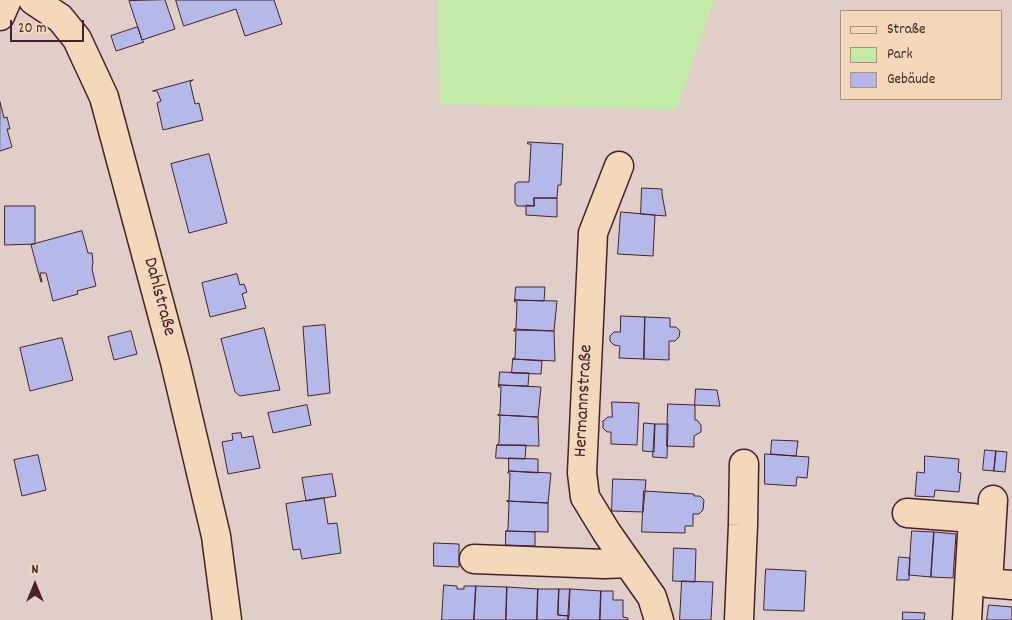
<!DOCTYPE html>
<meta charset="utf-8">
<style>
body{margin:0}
#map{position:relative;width:1012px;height:620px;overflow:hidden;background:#e0cfc8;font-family:Dekko,sans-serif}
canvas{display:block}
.legend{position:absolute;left:840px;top:10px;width:162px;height:90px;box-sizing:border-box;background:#f3d8ba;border:1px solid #af8e81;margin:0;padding:6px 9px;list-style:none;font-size:15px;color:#4a1f2b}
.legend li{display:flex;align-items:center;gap:10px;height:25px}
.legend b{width:25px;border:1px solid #af8e81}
.north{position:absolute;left:10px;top:560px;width:50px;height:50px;-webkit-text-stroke:4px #f3d8ba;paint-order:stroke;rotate:0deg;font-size:14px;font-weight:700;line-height:20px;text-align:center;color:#4a1f2b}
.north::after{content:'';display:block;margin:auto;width:18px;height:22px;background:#4a1f2b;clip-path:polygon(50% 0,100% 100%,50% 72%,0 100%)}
.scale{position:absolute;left:10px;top:20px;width:74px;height:22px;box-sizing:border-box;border:2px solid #4a1f2b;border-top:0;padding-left:6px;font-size:15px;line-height:18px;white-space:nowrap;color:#4a1f2b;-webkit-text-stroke:4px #f3d8ba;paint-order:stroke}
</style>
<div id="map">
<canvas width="1012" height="620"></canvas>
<ul class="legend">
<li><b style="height:6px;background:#f3d8ba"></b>Straße</li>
<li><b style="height:14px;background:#c1eba7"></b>Park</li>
<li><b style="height:14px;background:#b4b9ea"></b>Gebäude</li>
</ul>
<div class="north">N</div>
<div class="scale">20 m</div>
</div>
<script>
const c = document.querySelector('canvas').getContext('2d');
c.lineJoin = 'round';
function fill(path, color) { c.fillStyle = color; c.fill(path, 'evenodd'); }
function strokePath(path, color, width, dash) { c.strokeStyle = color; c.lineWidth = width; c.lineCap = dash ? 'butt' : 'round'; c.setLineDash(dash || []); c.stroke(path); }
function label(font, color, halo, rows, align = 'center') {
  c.font = font + ' Dekko,sans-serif'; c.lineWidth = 4.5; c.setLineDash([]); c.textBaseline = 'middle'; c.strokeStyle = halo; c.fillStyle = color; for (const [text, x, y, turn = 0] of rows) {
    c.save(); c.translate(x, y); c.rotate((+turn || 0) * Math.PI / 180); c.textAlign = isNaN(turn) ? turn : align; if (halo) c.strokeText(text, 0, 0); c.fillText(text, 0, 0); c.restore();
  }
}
const green = new Path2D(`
 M438 0H714L676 110 440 104Z`);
const building = new Path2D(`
 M165 0 175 29 142 40 129 1Z
 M176 0H274L282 24 245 36 236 9 184 26Z
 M138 27 142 40 144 42 116 51 111 36Z
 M193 80 190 82 195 104 199 103 203 120 163 130 157 103 161 101 157 91H153Z
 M0 102 4 118 7 117 10 129H7L12 147 0 151Z
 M528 142 563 144 561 185H558L557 198H534V206H517L515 203V184L518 182H529L531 144H528Z
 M209 154 227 223 189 233 171 164Z
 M642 188 662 189V194L666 216 641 214Z
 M534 198H557V217L526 215V205L534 206Z
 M5 206H35V244L5 245Z
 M621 212 655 215 653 256 618 254Z
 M82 231 88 253H92L93 262 92 269 96 286 77 291 78 294 53 301 46 273H40L42 282H41L31 245Z
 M237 274 240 285 244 284 247 292 242 294 246 308 210 317 202 283Z
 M516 287H545L544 301 515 300Z
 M515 300 557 301 554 331 514 329 516 328 517 302H515Z
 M621 316 645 317 644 359 619 358 620 346 614 345 610 341V336L614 332H620Z
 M645 317 670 318V327H676L680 331 679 337 675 341H669V360L644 359Z
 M325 325 330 393 308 396 303 327Z
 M264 328 280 390 240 396 235 392 221 339Z
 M514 330 554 331 555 361 513 359V358H515L516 331H514Z
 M131 331 137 354 114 360 108 337Z
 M62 338 73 380 30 391 20 348Z
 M513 359 542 361 541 374 512 373Z
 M500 372 529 373 528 386 499 385Z
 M499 385 541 387 538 417 498 415 500 413 501 387H499Z
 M696 389 717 390 720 406 695 405Z
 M612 402 639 403 637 445 611 444V432H607L603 428V421L608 417H612Z
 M668 404 695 405V420H697L701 425V432L694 436V447L667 446Z
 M307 405 311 425 273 433 268 413Z
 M498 415 538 417 539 446 497 445 499 443 500 417Z
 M644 423 655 424 654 452 643 451Z
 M655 424H668L667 458 653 457Z
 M241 433 242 438 253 436 260 468 228 474 222 442 233 440 232 434Z
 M772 440 798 441 796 456 771 454Z
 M497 445H526L525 459 496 458Z
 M985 450 996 451 994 471 983 470Z
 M996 451 1007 452 1005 472 994 471Z
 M765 454 809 457 807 478 797 477 796 486 765 484Z
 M38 455 46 490 22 496 14 460Z
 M925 456 959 459 958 472 961 473 959 492 935 490 934 497 915 496 917 472 924 473Z
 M509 458 538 459V473L509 471Z
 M509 471 551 473 548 503 507 501 509 500 510 473H508Z
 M332 474 336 496 306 501 302 478Z
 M613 479 646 480 643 512 612 511Z
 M644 491 694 494V496H700L704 500 703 510 699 514H693V526H685V533L642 532Z
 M324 498 328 524 337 523 341 553 302 559 300 549 293 550 286 504Z
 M507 501 548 503V532L506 531 508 529 509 503Z
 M506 531 535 532V546L506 545Z
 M912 531 934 532 931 577 909 575Z
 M934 532 956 534 953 578 931 577Z
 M434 543 459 544V567L434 566Z
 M674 548 696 549 695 582 673 581Z
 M899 557 910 558 909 580H897Z
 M766 569 806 571 804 611 764 610Z
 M682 581 713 582 711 620H680Z
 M444 585 457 586V589H464V586H476L474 620H442Z
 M476 586 507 587 506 620H474Z
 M507 587 538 589 537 620H506Z
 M538 589H559L558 615 569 616 568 620H537Z
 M559 589H570L569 616 558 615Z
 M570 589 601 591 600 620H568Z
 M601 591H613V600H623V617L628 618V620H600Z
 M989 605 1012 607V620H987Z
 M903 612 925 613 924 620H903Z`);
const minor = new Path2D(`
 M33 0 60 18 77 39 104 97 175 362 216 536 227 620
 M0 16 7 0
 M619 166 593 233 582 473 585 497 607 533 652 597 659 620
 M993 500 988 583 1012 585
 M907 513 973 518 967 620
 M474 559 604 564 628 563
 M739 620 743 525 744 464`);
const streetNames = [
 ["Dahlstraße",158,297,75],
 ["Hermannstraße",585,401,-87]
];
fill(green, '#c1eba7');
fill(building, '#b4b9ea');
strokePath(building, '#4a1f2b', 1);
strokePath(minor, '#4a1f2b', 31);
strokePath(minor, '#f3d8ba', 28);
label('19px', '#4a1f2b', '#f3d8ba', streetNames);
</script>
